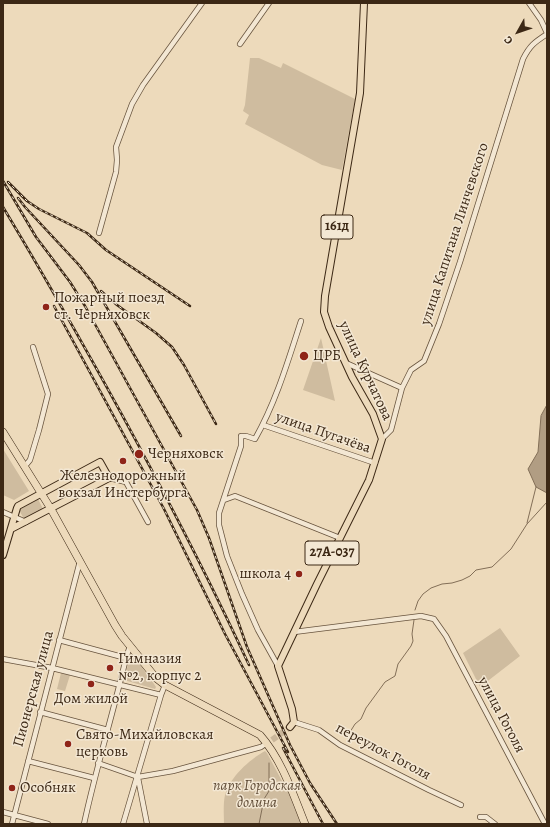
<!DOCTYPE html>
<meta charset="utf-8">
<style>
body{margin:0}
#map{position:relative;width:550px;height:827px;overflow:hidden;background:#eddabb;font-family:Alegreya,serif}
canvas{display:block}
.frame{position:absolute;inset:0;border:4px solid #3c2815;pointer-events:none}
.north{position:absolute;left:498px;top:12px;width:40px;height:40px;-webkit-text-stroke:3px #f3e7d3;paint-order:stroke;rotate:230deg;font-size:11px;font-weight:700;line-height:16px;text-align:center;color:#3c2815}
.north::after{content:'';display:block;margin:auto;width:14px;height:18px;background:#3c2815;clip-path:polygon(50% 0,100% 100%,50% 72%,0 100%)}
</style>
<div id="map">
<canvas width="550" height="827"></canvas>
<div class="frame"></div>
<div class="north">С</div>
</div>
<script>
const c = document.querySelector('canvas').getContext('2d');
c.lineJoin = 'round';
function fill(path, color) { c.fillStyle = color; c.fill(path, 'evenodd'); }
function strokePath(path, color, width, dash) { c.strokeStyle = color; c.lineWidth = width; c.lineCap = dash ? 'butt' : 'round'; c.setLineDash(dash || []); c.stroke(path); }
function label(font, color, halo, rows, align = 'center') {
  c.font = font + ' Alegreya,serif'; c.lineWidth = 3; c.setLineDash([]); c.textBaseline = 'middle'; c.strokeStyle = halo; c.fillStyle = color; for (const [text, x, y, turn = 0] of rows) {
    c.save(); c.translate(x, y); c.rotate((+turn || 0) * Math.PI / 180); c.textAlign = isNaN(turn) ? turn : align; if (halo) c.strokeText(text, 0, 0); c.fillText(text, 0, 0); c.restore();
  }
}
const green = new Path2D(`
 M250 58H259L281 68 283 63 355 99 342 170 322 165 245 124 249 115 243 111 245 105Z
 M321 338 335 401 303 390Z
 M3 449 29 491 14 500 3 495Z
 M38 499 43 509 24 519 19 510Z
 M500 628 520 656 480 687 463 653Z
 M130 657 135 658 154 684 156 687 155 689 124 680Z
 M61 673 70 675 65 691 57 689Z
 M265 751 267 753 289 794 301 824H224C224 815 223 804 225 795 230 777 249 760 265 751Z`);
const water = new Path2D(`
 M547 405V493L536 487 528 469 538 452 541 416Z`);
const stream = new Path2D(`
 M527 523 536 487
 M415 610 418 601 423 594 431 588 442 584 452 583 462 580 470 576 476 570 492 567 511 549 527 524 547 502
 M350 732 355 724 361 719 366 708 385 682 395 676 398 664 411 646 413 641 412 634 414 620
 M259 824 264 799 269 791V763`);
const majorTunnel = new Path2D(`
 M272 740 290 727`);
const minor = new Path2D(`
 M529 3 541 20 547 33
 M240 44 269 3
 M99 233 116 172 117 160 116 147 132 104 143 85 202 3
 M346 363 402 388
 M263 425 375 463
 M382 439 391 430 402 388 411 370 424 361 439 324 460 262 523 59C530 45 535 42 547 34
 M25 466 30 460 39 430 48 394 33 347
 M109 478 126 482 148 522
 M224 500 235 496 340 538
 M3 512 26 522
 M294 632 421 616 434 619 446 636 545 824
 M59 640 126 658
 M3 659 52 668 161 695
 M278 666 258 630 242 594 227 556 219 525V513L241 446V436H246L255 439C276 402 288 361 301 321
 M40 712 108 730
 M294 722 319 730 340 745 429 790 461 805
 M28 761 94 778
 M98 763 138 777 173 771 261 747 267 743
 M138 778 147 824
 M3 812 48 824
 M480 817H486L495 824
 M12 824 80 561
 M84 824C96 768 113 714 126 658L129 649 131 647
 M123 824 161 695 165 685`);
const major = new Path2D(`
 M3 555 17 508 18 506 100 462 109 478 11 529
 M290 727 294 722 292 709 278 666 317 584 369 480 382 439 373 414 352 377 329 327 324 312 325 296 360 93 364 3`);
const highway = new Path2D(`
 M3 432 51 509 115 625 122 636 156 678 165 685 260 735C282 760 293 794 305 824`);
const rail = new Path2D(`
 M3 181 36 237 70 282 85 306 197 510 209 538 247 647 290 745 310 783 337 824
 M8 182 27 201 39 209 87 233 106 250 190 306
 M18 198 25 207 79 265 92 282 181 436
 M3 207C92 356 176 508 249 665
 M101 291 117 305 156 333 172 347 184 365 216 424
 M54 306 164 509 225 634 288 752
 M283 748 323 824`);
const markers = [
 [46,307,4,"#8f2418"],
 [304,356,5,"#8f2418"],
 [139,454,5,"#8f2418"],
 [123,461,4,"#8f2418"],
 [299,574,4,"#8f2418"],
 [110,668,4,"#8f2418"],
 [91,684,4,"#8f2418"],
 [68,744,4,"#8f2418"],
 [12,788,4,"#8f2418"]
];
const shields = [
 [337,227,32],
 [332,553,54]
];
const shieldNames = [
 ["161д",337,227],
 ["27А-037",332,553]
];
const streetNames = [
 ["улица Капитана Линчевского",455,234,-72],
 ["улица Курчатова",365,371,65],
 ["улица Пугачёва",323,433,19],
 ["Пионерская улица",34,689,-75],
 ["улица Гоголя",501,715,62],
 ["переулок Гоголя",383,752,28]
];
const poiNames = [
 ["Пожарный поезд",54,298],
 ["ст. Черняховск",54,315],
 ["ЦРБ",313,356],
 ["Черняховск",148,454],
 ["Железнодорожный",123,476,"center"],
 ["вокзал Инстербурга",123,493,"center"],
 ["школа 4",291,574,"right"],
 ["Гимназия",118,659],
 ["№2, корпус 2",118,676],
 ["Дом жилой",91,699,"center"],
 ["Свято-Михайловская",76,735],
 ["церковь",76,752],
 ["Особняк",20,788]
];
const parkNames = [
 ["парк Городская",257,786],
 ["долина",257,803]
];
fill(green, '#cfbc9f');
fill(water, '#b19d83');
strokePath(water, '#826e57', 1);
strokePath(stream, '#826e57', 1);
strokePath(majorTunnel, '#cab69a', 6, [6, 3]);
strokePath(minor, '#68543e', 6);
strokePath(major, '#3c2815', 8);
strokePath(highway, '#3c2815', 8);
strokePath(minor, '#f3e7d3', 4.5);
strokePath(major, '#eddabb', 6);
strokePath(highway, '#eddabb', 7);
strokePath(rail, '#3c2815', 2.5);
strokePath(rail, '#f3e7d3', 1, [3]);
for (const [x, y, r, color] of markers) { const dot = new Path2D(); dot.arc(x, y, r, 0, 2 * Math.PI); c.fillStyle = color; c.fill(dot); strokePath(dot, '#f3e7d3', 1.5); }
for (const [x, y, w] of shields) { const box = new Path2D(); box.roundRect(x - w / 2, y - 12, w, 24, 3); c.fillStyle = '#f3e7d3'; c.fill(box); strokePath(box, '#3c2815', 1); }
label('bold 14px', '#3c2815', null, shieldNames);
label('15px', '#3c2815', '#f3e7d3', streetNames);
label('15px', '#3c2815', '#f3e7d3', poiNames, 'left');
label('italic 15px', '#614d38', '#f3e7d3', parkNames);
</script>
